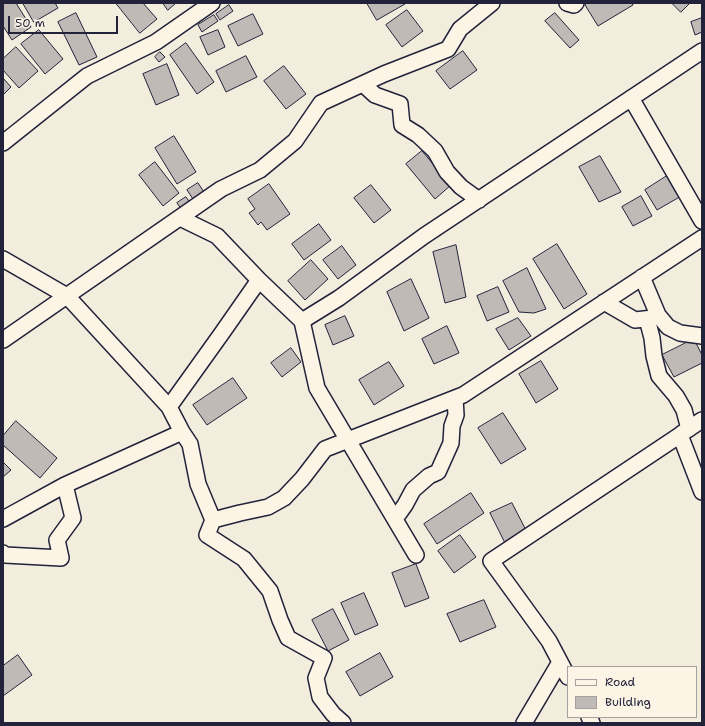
<!DOCTYPE html>
<style>
body{margin:0}
#map{position:relative;width:705px;height:726px;overflow:hidden;background:#f3edde;font-family:"Shantell Sans",sans-serif}
canvas{display:block}
.frame{position:absolute;inset:0;border:4px solid #22223b;pointer-events:none}
.legend{position:absolute;left:567px;top:666px;width:130px;height:52px;box-sizing:border-box;background:#fcf5e5;border:1px solid #a5a1a1;margin:0;padding:5px 7px;list-style:none;font-size:12px;color:#22223b}
.legend li{display:flex;align-items:center;gap:8px;height:20px}
.legend b{width:20px;border:1px solid #a5a1a1}
.scale{position:absolute;left:8px;top:16px;width:110px;height:18px;box-sizing:border-box;border:2px solid #22223b;border-top:0;padding-left:5px;font-size:12px;line-height:14px;white-space:nowrap;color:#22223b;-webkit-text-stroke:3px #fcf5e5;paint-order:stroke}
</style>
<div id="map">
<canvas width="705" height="726"></canvas>
<div class="frame"></div>
<ul class="legend">
<li><b style="height:5px;background:#fcf5e5"></b>Road</li>
<li><b style="height:11px;background:#bfbab6"></b>Building</li>
</ul>
<div class="scale">50 m</div>
</div>
<script>
const c = document.querySelector('canvas').getContext('2d');
c.lineJoin = 'round';
function fill(path, color) { c.fillStyle = color; c.fill(path, 'evenodd'); }
function strokePath(path, color, width, dash) { c.strokeStyle = color; c.lineWidth = width; c.lineCap = dash ? 'butt' : 'round'; c.setLineDash(dash || []); c.stroke(path); }
const building = new Path2D(`
 M3 3H16L31 27 12 40 3 26Z
 M23 3H55L58 8 34 22Z
 M116 3H143L157 19 140 33Z
 M163 3H176L168 10Z
 M367 3H404L405 4 377 20Z
 M588 3H632L633 5 598 26 585 5Z
 M672 3H690L681 12Z
 M229 5 233 11 220 20 216 14Z
 M407 10 423 31 402 47 386 25Z
 M76 13 97 57 79 65 58 22Z
 M555 13 579 40 570 48 545 21Z
 M253 14 263 34 238 46 228 26Z
 M214 15 218 21 202 32 198 25Z
 M702 18V32L695 35 691 22Z
 M39 30 63 59 45 74 21 44Z
 M218 30 225 47 208 55 200 37Z
 M186 43 214 82 197 94 170 55Z
 M16 47 38 71 19 88 3 70V59Z
 M463 51 477 70 450 89 436 71Z
 M160 52 165 57 159 62 155 57Z
 M246 56 257 77 226 92 216 71Z
 M167 64 179 95 156 105 143 74Z
 M284 66 306 94 286 109 264 81Z
 M3 78 11 87 3 95Z
 M174 136 196 172 177 184 155 148Z
 M422 151 451 185 435 199 406 164Z
 M600 156 621 192 599 202 579 167Z
 M155 162 179 193 163 206 139 175Z
 M670 174 683 195 657 210 645 190Z
 M198 183 204 192 193 199 187 190Z
 M269 184 290 214 267 230 261 222 258 225 249 213 255 209 248 199Z
 M371 185 391 210 374 223 354 198Z
 M641 196 652 216 633 226 622 207Z
 M186 197 191 204 182 210 177 203Z
 M319 224 331 240 304 260 292 244Z
 M557 244 587 294 564 309 533 259Z
 M456 245 466 297 445 303 433 252Z
 M342 246 356 265 338 279 323 260Z
 M311 260 328 279 305 300 288 281Z
 M527 268 546 309 534 313 519 312 503 281Z
 M411 279 429 318 404 331 387 292Z
 M498 287 509 312 487 321 477 296Z
 M345 316 354 336 333 345 325 325Z
 M518 318 531 336 509 350 496 329Z
 M447 326 459 353 434 364 422 339Z
 M694 339 702 355V363L674 377 662 355Z
 M291 348 301 362 282 377 271 363Z
 M541 361 558 389 536 403 519 374Z
 M389 362 404 386 374 405 359 380Z
 M233 378 247 398 207 425 193 405Z
 M503 413 526 449 501 464 478 428Z
 M16 421 57 458 40 478 3 445V436Z
 M3 462 11 470 3 477Z
 M471 493 484 513 437 544 424 524Z
 M512 503 528 534 507 547 490 513Z
 M460 535 476 557 454 573 438 551Z
 M416 564 429 598 405 607 392 573Z
 M364 593 378 625 355 635 341 603Z
 M484 600 496 627 460 642 447 614Z
 M333 609 349 640 328 651 312 620Z
 M380 653 393 677 360 696 346 672Z
 M18 655 32 675 3 696V666Z`);
const street = new Path2D(`
 M567 3 574 5 576 3
 M363 84 375 95 400 104 402 125 418 135 435 151 447 172 461 187 479 200
 M631 98 702 221
 M3 143 87 76 156 42 212 3
 M180 218 217 236 259 280
 M3 259 67 296 169 407
 M604 302 635 320 653 318 658 315 642 277
 M658 315 668 327 680 333 702 336
 M647 319 652 338 654 356 659 376 676 396 684 410 689 429
 M302 321 317 388 416 555
 M3 340 221 189 260 170 295 141 321 103 384 74 448 49 460 29 492 3
 M182 432 190 444 198 484 213 520 207 535 244 559 270 591 280 620 288 638 324 658 316 678 320 697 333 714 343 723
 M681 434 702 420
 M3 519 65 485 182 432 169 407 222 333 259 280 302 321 339 298 424 236 666 75 702 51
 M395 519 405 505 413 490 429 476 438 472 451 443 452 426 456 415 455 398
 M213 520 240 513 268 507 284 498 302 479 325 449 463 395 702 238
 M3 553 5 555 61 558 57 540 73 518 65 485
 M568 677 549 641 491 561 680 435 702 492
 M589 717 592 723
 M524 723 560 662`);
fill(building, '#bfbab6');
strokePath(building, '#22223b', 1);
strokePath(street, '#22223b', 18);
strokePath(street, '#fcf5e5', 15);
</script>
